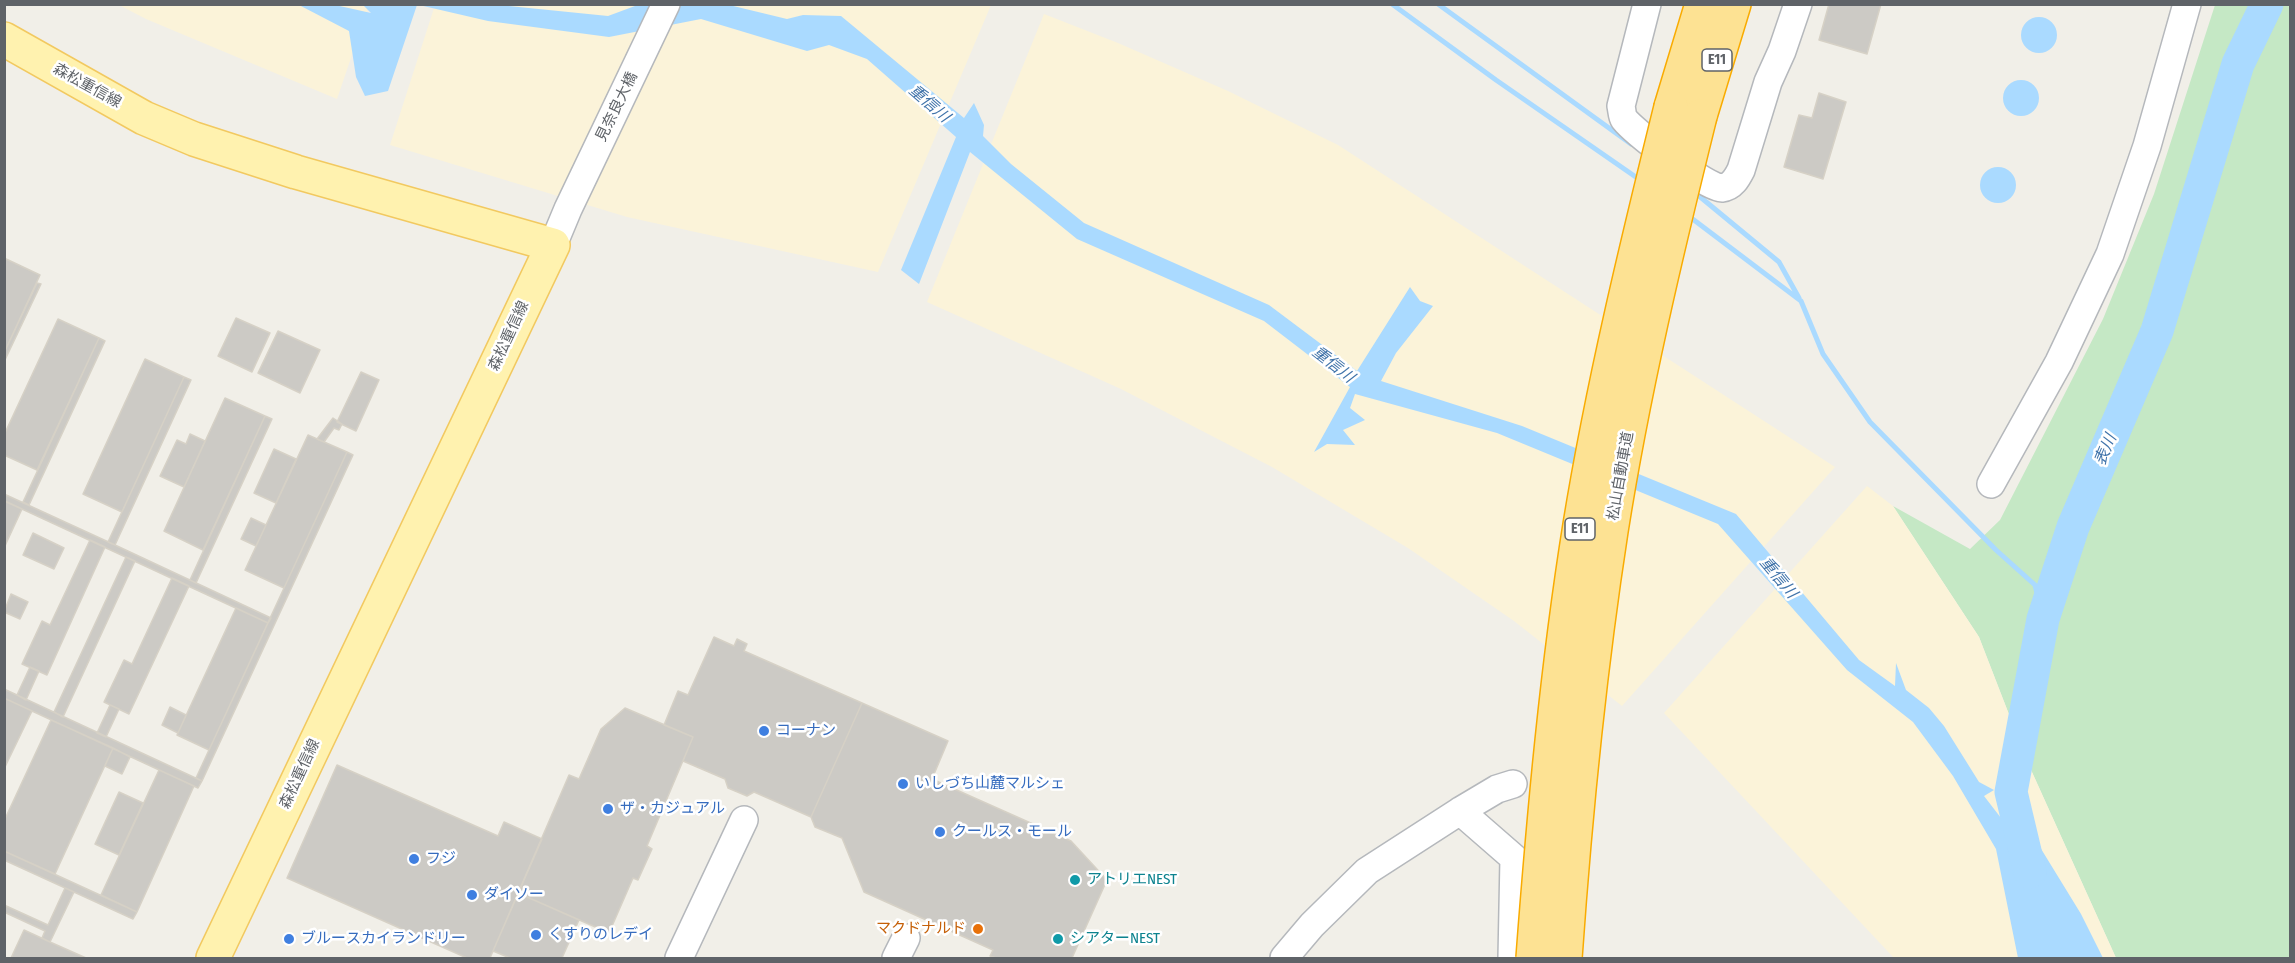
<!DOCTYPE html>
<meta charset="utf-8">
<style>
body{margin:0}
#map{position:relative;width:2295px;height:963px;overflow:hidden;background:#f1efe8;font-family:"Fira Sans Condensed",sans-serif}
canvas{display:block}
.frame{position:absolute;inset:0;border:6px solid #5f6368;pointer-events:none}
</style>
<div id="map">
<canvas width="2295" height="963"></canvas>
<div class="frame"></div>
</div>
<script>
const c = document.querySelector('canvas').getContext('2d');
c.lineJoin = 'round';
function fill(path, color) { c.fillStyle = color; c.fill(path, 'evenodd'); }
function strokePath(path, color, width, dash) { c.strokeStyle = color; c.lineWidth = width; c.lineCap = dash ? 'butt' : 'round'; c.setLineDash(dash || []); c.stroke(path); }
function label(font, color, halo, rows, align = 'center') {
  c.font = font + ' "Fira Sans Condensed","Noto Sans JP",sans-serif'; c.lineWidth = 5; c.setLineDash([]); c.textBaseline = 'middle'; c.strokeStyle = halo; c.fillStyle = color; for (const [text, x, y, turn = 0] of rows) {
    c.save(); c.translate(x, y); c.rotate((+turn || 0) * Math.PI / 180); c.textAlign = isNaN(turn) ? turn : align; if (halo) c.strokeText(text, 0, 0); c.fillText(text, 0, 0); c.restore();
  }
}
const green = new Path2D(`
 M2215 5H2290V958H2116L2027 761 1979 637 1893 506 1970 549 2000 520 2103 319 2154 194Z`);
const sand = new Path2D(`
 M119 5H369L337 99 146 19Z
 M435 5H991L878 272 627 217 390 145Z
 M1044 14 1118 43 1228 91 1338 145 1835 467 1622 706 1514 621 1408 548 1272 467 1121 389 927 302Z
 M1867 486 1893 506 1979 637 2027 761 2116 958H1894L1664 713Z`);
const water = new Path2D(`
 M652 4H725L787 19 803 15 841 16 964 118 974 103 984 125 983 136 1011 164 1084 223 1269 305 1357 371 1410 287 1420 301 1433 306 1396 353 1381 381 1522 426 1736 514 1859 660 1895 686 1896 663 1906 690 1929 708 1944 726 1979 782 1994 790 1984 796 2001 818 2035 839 2081 914 2103 958H2018L1996 849 1953 776 1913 722 1847 670 1718 524 1497 433 1355 394 1350 408 1365 420 1343 430 1355 445 1327 444 1314 452 1350 387 1264 321 1077 239 970 152 919 284 901 270 956 137 867 59 829 45 807 51 701 19 609 37 488 21 419 5H499L608 16 635 6Z
 M299 5H335L371 13 363 5H417L388 91 365 96 356 77 349 31Z
 M2021 35a18 18 0 1 1 36 0a18 18 0 1 1-36 0Z
 M2003 98a18 18 0 1 1 36 0a18 18 0 1 1-36 0Z
 M1980 185a18 18 0 1 1 36 0a18 18 0 1 1-36 0Z`);
const stream = new Path2D(`
 M1392 4 1496 80 1643 182
 M1438 4 1631 144
 M1693 191 1779 262 1799 298
 M1686 214 1801 301 1823 354 1870 422 1996 550 2035 585 2043 619`);
const river = new Path2D(`
 M2030 872 2011 792 2043 619 2073 527 2157 331 2238 64 2267 4`);
const building = new Path2D(`
 M1829 4H1881L1867 54 1819 40Z
 M1819 93 1846 102 1823 179 1784 167 1799 115 1812 118Z
 M4 258 40 275 4 353Z
 M37 283 41 284 4 362V353Z
 M236 318 270 333 252 372 218 356Z
 M58 319 99 338 37 470 4 455V435Z
 M278 331 320 350 300 393 258 373Z
 M99 338 105 341 29 505 23 502Z
 M145 359 184 377 122 512 83 494Z
 M361 372 379 380 356 431 337 422Z
 M184 377 191 380 115 545 108 542Z
 M225 398 265 416 203 550 164 531Z
 M265 416 272 419 196 583 190 580Z
 M333 418 342 424 339 430 334 428 324 442 317 439Z
 M190 434 205 441 184 487 160 476 177 440 186 444Z
 M308 435 347 452 284 588 245 570Z
 M274 449 296 459 276 503 254 493Z
 M347 452 353 455 202 781 196 778Z
 M4 494 115 545 271 618 268 623 22 509 4 501Z
 M5 501 22 509 4 548V503Z
 M251 518 266 525 256 546 241 539Z
 M33 533 64 548 54 569 23 555Z
 M90 540 105 547 47 675 22 664 42 621 50 625Z
 M126 557 135 561 63 717 54 712Z
 M172 578 189 586 129 714 104 702 124 660 132 664Z
 M11 594 28 602 20 619 4 612Z
 M236 608 268 623 209 750 177 735Z
 M714 637 734 646 737 639 747 644 744 651 862 703 811 817 754 792 747 796 728 788 725 779 683 761 693 737 664 725 678 691 688 695Z
 M30 667 39 671 26 700 17 695Z
 M4 689 202 781 198 788 4 698Z
 M4 698 32 711 4 769Z
 M862 703 948 741 932 779 1071 841 1107 880 1072 958H996L990 956 993 950 864 892 842 838 815 827 811 817Z
 M110 705 119 709 106 737 97 733Z
 M170 707 186 715 178 733 162 725Z
 M625 708 693 737 647 846 652 849 638 880 633 878 609 933 518 893 569 775 579 779 601 729Z
 M51 720 113 748 55 874 4 851V821Z
 M113 748 130 757 122 774 105 766Z
 M337 765 498 836 504 822 542 839 490 958H467L287 878Z
 M159 770 194 786 137 912 101 895Z
 M119 792 143 803 119 855 95 844Z
 M4 851 137 912 133 919 4 860Z
 M65 888 74 892 50 942 42 938 45 931 4 912V905L48 925Z
 M518 893 579 920 562 958H510L493 951Z
 M24 930 50 942 86 958H11Z`);
const minor = new Path2D(`
 M1647 4 1621 106C1622 110 1622 116 1624 119 1634 132 1709 190 1722 188 1732 187 1737 178 1741 170L1768 82 1782 51 1798 4
 M553 245 568 209 666 4
 M1991 484 2059 362 2110 254 2147 146 2187 4
 M1460 811 1514 858 1512 958
 M679 958 744 820
 M896 958 906 938
 M1284 958 1312 925 1367 871 1460 811 1497 789 1513 784`);
const major = new Path2D(`
 M4 39 144 118 194 139 296 172 553 245 213 958`);
const highway = new Path2D(`
 M1671 107 1702 4
 M1700 116 1734 4`);
const highwayBridge = new Path2D(`
 M1533 958C1544 813 1557 669 1580 525 1603 384 1637 245 1671 107
 M1565 958C1575 815 1589 673 1611 531 1633 391 1666 253 1700 116`);
const markers = [
 [764,731,6,"#3f7fe0"],
 [903,784,6,"#3f7fe0"],
 [608,809,6,"#3f7fe0"],
 [940,832,6,"#3f7fe0"],
 [414,859,6,"#3f7fe0"],
 [1075,880,6,"#0f9aa8"],
 [472,895,6,"#3f7fe0"],
 [978,929,6,"#e8710a"],
 [536,935,6,"#3f7fe0"],
 [289,939,6,"#3f7fe0"],
 [1058,939,6,"#0f9aa8"]
];
const shields = [
 [1717,60,30],
 [1580,529,30]
];
const shieldNames = [
 ["E11",1717,60],
 ["E11",1580,529]
];
const streetNames = [
 ["森松重信線",87,86,29],
 ["見奈良大橋",617,107,-64],
 ["森松重信線",509,336,-65],
 ["松山自動車道",1621,476,-80],
 ["森松重信線",300,774,-65]
];
const shopNames = [
 ["コーナン",776,731],
 ["いしづち山麓マルシェ",915,784],
 ["ザ・カジュアル",620,809],
 ["クールス・モール",952,832],
 ["フジ",426,859],
 ["ダイソー",484,895],
 ["くすりのレデイ",548,935],
 ["ブルースカイランドリー",301,939]
];
const cultureNames = [
 ["アトリエNEST",1087,880],
 ["シアターNEST",1070,939]
];
const foodNames = [
 ["マクドナルド",966,929]
];
const waterNames = [
 ["重信川",929,104,41],
 ["重信川",1333,365,38],
 ["表川",2106,450,-67],
 ["重信川",1778,578,50]
];
fill(green, '#c5e8c5');
fill(sand, '#fbf3d9');
fill(water, '#aadaff');
strokePath(stream, '#aadaff', 5);
strokePath(river, '#aadaff', 33);
fill(building, '#cccac5');
strokePath(building, '#d6d1c6', 1.5);
strokePath(minor, '#b5b8bc', 30);
strokePath(major, '#f2c960', 36);
strokePath(highway, '#f9ab00', 36);
strokePath(minor, '#fff', 27);
strokePath(major, '#fff2af', 33);
strokePath(highway, '#fde293', 33);
strokePath(highwayBridge, '#f9ab00', 36, []);
strokePath(highwayBridge, '#fde293', 33);
for (const [x, y, r, color] of markers) { const dot = new Path2D(); dot.arc(x, y, r, 0, 2 * Math.PI); c.fillStyle = color; c.fill(dot); strokePath(dot, '#fff', 2); }
for (const [x, y, w] of shields) { const box = new Path2D(); box.roundRect(x - w / 2, y - 11, w, 22, 4.5); c.fillStyle = '#fff'; c.fill(box); strokePath(box, '#5f6368', 1.5); }
label('bold 14px', '#5f6368', null, shieldNames);
label('15px', '#5f6368', '#fff', streetNames);
label('15px', '#366cbe', '#fff', shopNames, 'left');
label('15px', '#0d838f', '#fff', cultureNames, 'left');
label('15px', '#c56008', '#fff', foodNames, 'right');
label('italic 16px', '#4174aa', '#fff', waterNames);
</script>
